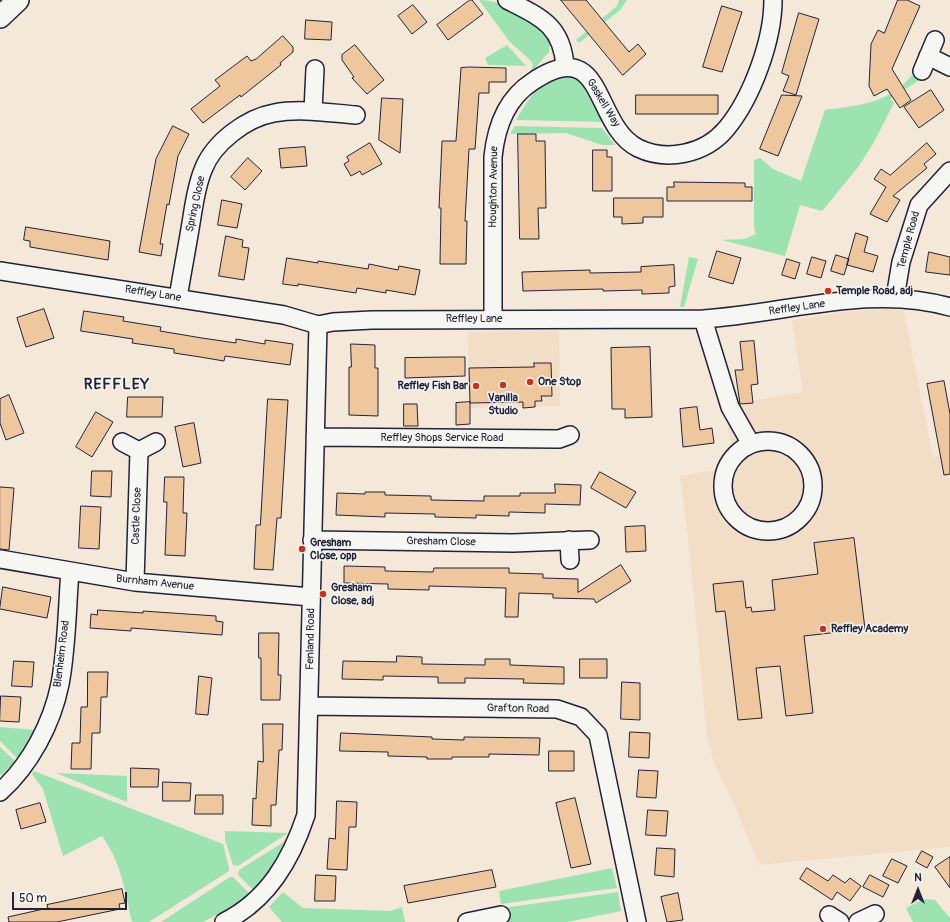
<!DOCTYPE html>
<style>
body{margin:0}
#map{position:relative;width:950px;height:922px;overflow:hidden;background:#f4e8d9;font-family:Pangolin,sans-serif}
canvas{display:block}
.north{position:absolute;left:898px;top:870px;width:40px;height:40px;-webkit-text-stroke:3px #f6f6f2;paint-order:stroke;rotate:0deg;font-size:11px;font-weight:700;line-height:16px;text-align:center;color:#22223b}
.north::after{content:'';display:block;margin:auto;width:14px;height:18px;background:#22223b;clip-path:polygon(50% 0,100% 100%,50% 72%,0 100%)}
.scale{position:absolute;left:12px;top:892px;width:115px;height:18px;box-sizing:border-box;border:2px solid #22223b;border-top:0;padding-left:5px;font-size:12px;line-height:14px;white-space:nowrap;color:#22223b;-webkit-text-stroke:3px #f6f6f2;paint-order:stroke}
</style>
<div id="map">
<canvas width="950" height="922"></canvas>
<div class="north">N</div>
<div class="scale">50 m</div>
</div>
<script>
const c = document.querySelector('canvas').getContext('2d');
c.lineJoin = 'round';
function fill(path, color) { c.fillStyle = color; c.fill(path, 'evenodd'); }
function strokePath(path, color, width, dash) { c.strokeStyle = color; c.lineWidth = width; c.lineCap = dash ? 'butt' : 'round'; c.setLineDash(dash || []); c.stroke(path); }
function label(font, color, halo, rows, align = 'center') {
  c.font = font + ' Pangolin,sans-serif'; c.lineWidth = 3; c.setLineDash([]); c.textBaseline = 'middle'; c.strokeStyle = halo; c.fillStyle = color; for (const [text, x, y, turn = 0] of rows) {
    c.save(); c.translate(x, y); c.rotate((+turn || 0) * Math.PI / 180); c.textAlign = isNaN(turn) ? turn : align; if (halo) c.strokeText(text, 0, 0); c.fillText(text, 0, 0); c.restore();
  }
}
const built = new Path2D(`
 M885 309 904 311 933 457 950 456V847L759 865 734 804 716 769 707 738 688 536 680 476 716 470 723 456 731 447 728 427 730 407 744 402 803 392 792 320 854 311Z
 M510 331H559L560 406 469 408 468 332Z`);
const green = new Path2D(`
 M479 0C506 0 531 19 550 38L549 52 529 75 533 64 531 61 509 41Z
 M619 0H627L620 10 579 43 576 40 617 6Z
 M507 45 526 66 488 65 485 58Z
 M567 75 581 79 589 91 604 122 516 120C525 106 535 86 551 78 556 76 562 76 567 75Z
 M912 75 921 79 890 99 894 103 874 142 859 166 822 211 800 205 785 256 722 240 745 239 756 234 754 228V160L760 158 773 169 801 181 825 110C860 105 888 104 912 75Z
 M515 126 602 128 615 145H602L566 133 510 134Z
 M689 257 698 259 684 307H680Z
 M0 727 36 730 17 758 0 741Z
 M0 747 15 761 1 776 0 773Z
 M34 771 223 844 229 868V871L149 922H132C125 891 121 862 102 836L63 856 43 789 32 774Z
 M56 773 127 776V802Z
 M225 831 288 833 238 866 233 865 225 840Z
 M287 840 289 841 266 879 254 891 238 875 239 870Z
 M612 868 617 888 501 904 499 891Z
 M230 877H233L250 894 240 903 203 922H161Z
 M283 892 303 908 391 911 402 907 405 922H282L269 907Z
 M618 892 621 911 568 922H503V908Z
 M924 899 935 900 950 918V922H913L906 908Z`);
const building = new Path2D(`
 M470 0H472L483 14 448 40 437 25Z
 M561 0H586L629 52 638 44 646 54 623 75Z
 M898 0H907L920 6 892 69 911 100 900 108 887 89 874 96 869 86 871 44 878 30 884 33Z
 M413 5 427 22 412 34 398 16Z
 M722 6 742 12 722 72 703 67Z
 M799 13 819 19 796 95 783 91 789 76 782 73Z
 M306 20 332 22 331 40 305 39Z
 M283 36 293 47V52L280 63 281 65 241 97 240 95 232 101 203 123 191 109 220 86 215 80 247 56 251 61 256 59Z
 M355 45 384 80 367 94 352 78 354 77 342 60V55Z
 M469 67 506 68V82H489V93H479L475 149H469L465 221H467L466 264H440L441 208H439L442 141H456L461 68Z
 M931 90 944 110 919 128 904 107Z
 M636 95H718V114H636Z
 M782 95 802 96 778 156 760 149Z
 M382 98 403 99 400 153 379 140Z
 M173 126 189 134 178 156 169 205 167 204 160 244H163L161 256 139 252 156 159Z
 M518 134H536V141H545L546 208H538L539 239H520Z
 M370 143 382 164 362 175 360 171 351 176 344 164 349 161 347 157Z
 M927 143 936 154 924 164 927 168 893 196 900 200 887 222 872 215 870 214 886 187 874 179 881 169 890 175Z
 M305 147 307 166 281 168 279 149Z
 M593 150H607V157H612V191H593Z
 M248 158 262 171 245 190 231 177Z
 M674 182 745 183V187H752V201H667V187H674Z
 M614 198H663V217H643V223L622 224V217H614Z
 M222 200 242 204 237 228 218 225Z
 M26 227 110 241 108 260 30 247V241L24 240Z
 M856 233 868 237 864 252 878 256 873 272 847 265Z
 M226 236 243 240 242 247 249 248 244 280 219 276Z
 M717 251 741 258 733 284 709 277Z
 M929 252 950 257V275L926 272Z
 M836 255 849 259 844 275 831 271Z
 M812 257 826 261 821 278 807 274Z
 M287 258 318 263V261L368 269 369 264 398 270 399 266 420 270 415 295 386 290V293L357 288 356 293 298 284V286L283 284Z
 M787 259 800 263 795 279 782 275Z
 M674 265 675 286 669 287V293L642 294V290L603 291V289L523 291 522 272 590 270V273L641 272V267Z
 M44 309 54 338 26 347 17 318Z
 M84 311 124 317 123 321 161 327 160 331 202 338 236 343V339L265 344V340L293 344 290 365 225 356 224 361 200 357 174 353V349L132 343 133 339 81 331Z
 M754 341 758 384 751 385 753 403 740 404 735 370H743L740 342Z
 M351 344 375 345V368H378V416L349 415V367H351Z
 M650 347 652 417 625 418V409H612L611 348Z
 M453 357H465V376L405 378V358Z
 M534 363H551L552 396H541L542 401H535V407L523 408V402L470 403 469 368 534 367Z
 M944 381 950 414V474L944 475 927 384Z
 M9 395 24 433 6 440 0 423V399Z
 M128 397H163L162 417H127Z
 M268 399 288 400 281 518H277L273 570 254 569 256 525H260Z
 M470 402V424L456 425V403Z
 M404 404H417L418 426H404Z
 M697 407 700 430 712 428 714 443 683 447 680 409Z
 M96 412 113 422 92 457 76 447Z
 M194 423 201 463 183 467 175 427Z
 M92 471H112L111 497 91 496Z
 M600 472 636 492 626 508 591 488Z
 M165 477H184L183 513H187L185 556 165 555 167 502H164Z
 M555 484 581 485 580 505 545 504V513L509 512V516L476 515V518L435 517V514L385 513V517L336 515 337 493 365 494V492H385V495L431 496V500L484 501V496H520V493H555Z
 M0 487 14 488 9 550 0 549Z
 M81 506 101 507 99 549 79 548Z
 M645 526 646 551 626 552 625 527Z
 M854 538 865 629 804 636 813 713 786 716 780 666 756 668 762 718 738 720 725 611 716 612 713 584 743 581 746 608 751 607 752 612 775 610 772 580 818 574 814 543Z
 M621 565 631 581 596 603 594 599 553 598V594L519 593 518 617H505L506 588 429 586V590L388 589V584L344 583V566L385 567V571L433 572 434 568H509V573L543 574V578L578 579V592Z
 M3 587 51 597 47 618 0 609Z
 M98 610 143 613V611L216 616V621L223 622 222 635 131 628V631L90 628 91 614 97 615Z
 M259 633H279L278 675H281L280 700H261V658H259Z
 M397 656 422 657V664L485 665V659H510V665L564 667V684L523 683 524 679 465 678V683H438V677L383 676V680L342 679 343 661 396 662Z
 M580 659H607V678H580Z
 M14 661 34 662 32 687 12 686Z
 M88 672H108L107 697H101L100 733H92L91 769H71L72 743H80L81 707H87Z
 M199 676 212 678 208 715 196 714Z
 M622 682 640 683V720L621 719Z
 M1 696 21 697 19 722 0 721Z
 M263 724H283L282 750H279L276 805H271V826L252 825 253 798 256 799 258 761 263 762Z
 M630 732 650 733 649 758 629 757Z
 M341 733 432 737V739L464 740V737L540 738 539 755 489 754V757H452V759H427V757L388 756V752L340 751Z
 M549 751H574V771H549Z
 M131 768 159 769 158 787H131Z
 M639 770 658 771 656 798 637 797Z
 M163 782 191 783 190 801H163Z
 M196 795H223V814H195Z
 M575 798 591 864 571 868 556 803Z
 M337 801 357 802 356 827H349L347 870 327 869 329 838 335 839Z
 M40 803 46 822 21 829 16 810Z
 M648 810 668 811 666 836 646 835Z
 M657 848 675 849 674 877 655 875Z
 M922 851 933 857 927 868 916 862Z
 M950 857V888L935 867Z
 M892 859 907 866 898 883 883 876Z
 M807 868 828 881 833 875 845 883 850 878 861 886 850 901 837 892 832 900 800 879Z
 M492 870 496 887 408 903 404 886Z
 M316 875 336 876 335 901H315Z
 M870 875 889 885 883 897 863 887Z
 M122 889 125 903 119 904 120 909 57 922H9L8 917 48 908 47 905Z
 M678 893 683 920 667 922 661 897Z`);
const minor = new Path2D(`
 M507 0C540 17 562 25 565 66
 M928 56 950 67
 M922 71 935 40
 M313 111 315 69
 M0 271 284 315 318 325 333 322 372 320 703 319C784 314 870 284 950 307
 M178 298C182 273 187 248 191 223 194 205 196 187 203 170 213 143 246 118 274 113 301 108 329 113 356 115
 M895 298 901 262 919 205 950 171
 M493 319V157C496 127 506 99 532 82 606 32 592 125 638 148 667 162 705 154 726 129 752 98 773 40 773 0
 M703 319 730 407 751 444
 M315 437 559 439 570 435
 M723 486a45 45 0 1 1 90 0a45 45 0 1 1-90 0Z
 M122 442 139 451 156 442
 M312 540 513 543 590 540
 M569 540 570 560
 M0 559 135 582 311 597
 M135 582 139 451
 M310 706 557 709 581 717 598 735 637 922
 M0 792C30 765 52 724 60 684 67 648 67 608 70 571
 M829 915 840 922
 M224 922C268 900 291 860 306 815L318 325
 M467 922 501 915
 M858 922 875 914`);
const major = new Path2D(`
 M0 17 18 0`);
const markers = [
 [828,291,4,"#c8321e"],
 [530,382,4,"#c8321e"],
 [503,385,4,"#c8321e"],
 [476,386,4,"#c8321e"],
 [302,549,4,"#c8321e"],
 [323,594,4,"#c8321e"],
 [823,629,4,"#c8321e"]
];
const streetNames = [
 ["Gaskell Way",603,103,59],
 ["Houghton Avenue",494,187,-89],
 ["Spring Close",196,204,-78],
 ["Temple Road",909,240,-75],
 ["Reffley Lane",153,294,9],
 ["Reffley Lane",797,308,-8],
 ["Reffley Lane",474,319],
 ["Reffley Shops Service Road",442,438],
 ["Castle Close",137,516,-88],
 ["Gresham Close",441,542,1],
 ["Burnham Avenue",155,583,6],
 ["Fenland Road",311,639,-89],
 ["Blenheim Road",62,654,-83],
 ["Grafton Road",518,709,1]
];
const poiNames = [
 ["Temple Road, adj",836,291],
 ["One Stop",538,382],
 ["Reffley Fish Bar",468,386,"right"],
 ["Vanilla",503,398,"center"],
 ["Studio",503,411,"center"],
 ["Gresham",310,543],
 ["Close, opp",310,556],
 ["Gresham",331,588],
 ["Close, adj",331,601],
 ["Reffley Academy",831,629]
];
const districtNames = [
 ["REFFLEY",117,385]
];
fill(built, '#f2dec7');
fill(green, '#9ce3b1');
fill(building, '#eec79e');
strokePath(building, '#22223b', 1);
strokePath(minor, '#22223b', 20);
strokePath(major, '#22223b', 24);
strokePath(minor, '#f6f6f2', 17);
strokePath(major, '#f6f6f2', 21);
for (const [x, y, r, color] of markers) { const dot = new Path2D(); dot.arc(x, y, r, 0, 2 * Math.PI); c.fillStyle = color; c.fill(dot); strokePath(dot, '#f6f6f2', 1.5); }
label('11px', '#22223b', '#f6f6f2', streetNames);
label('bold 11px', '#22223b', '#f6f6f2', poiNames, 'left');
c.letterSpacing = '1px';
label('bold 15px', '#22223b', '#f6f6f2', districtNames);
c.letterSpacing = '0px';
</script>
